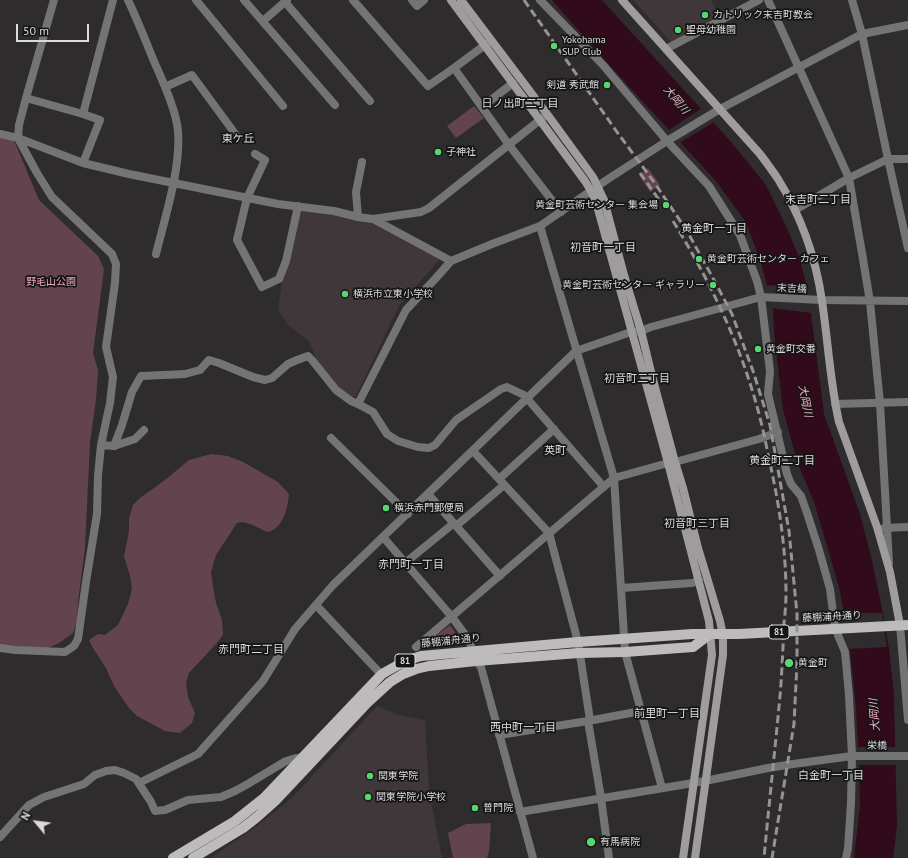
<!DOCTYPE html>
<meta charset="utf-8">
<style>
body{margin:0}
#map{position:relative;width:908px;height:858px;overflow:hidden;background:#2f2c2d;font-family:"PT Sans",sans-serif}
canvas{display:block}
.north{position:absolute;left:16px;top:802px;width:40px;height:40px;-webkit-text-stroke:3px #161515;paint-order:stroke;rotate:299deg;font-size:11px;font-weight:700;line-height:16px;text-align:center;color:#dcdadb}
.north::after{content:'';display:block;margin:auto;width:14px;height:18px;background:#dcdadb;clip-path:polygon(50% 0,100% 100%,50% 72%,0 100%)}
.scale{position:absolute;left:16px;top:24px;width:73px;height:18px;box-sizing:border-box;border:2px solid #dcdadb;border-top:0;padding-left:5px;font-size:12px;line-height:14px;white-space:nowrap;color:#dcdadb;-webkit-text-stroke:3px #161515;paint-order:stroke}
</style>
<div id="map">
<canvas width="908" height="858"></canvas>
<div class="north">N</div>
<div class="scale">50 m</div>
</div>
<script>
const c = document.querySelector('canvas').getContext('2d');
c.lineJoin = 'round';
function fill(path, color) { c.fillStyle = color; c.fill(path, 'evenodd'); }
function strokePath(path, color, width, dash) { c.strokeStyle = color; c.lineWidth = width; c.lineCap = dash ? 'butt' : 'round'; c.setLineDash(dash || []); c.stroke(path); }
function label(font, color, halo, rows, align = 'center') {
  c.font = font + ' "PT Sans","Noto Sans JP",sans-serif'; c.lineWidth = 3.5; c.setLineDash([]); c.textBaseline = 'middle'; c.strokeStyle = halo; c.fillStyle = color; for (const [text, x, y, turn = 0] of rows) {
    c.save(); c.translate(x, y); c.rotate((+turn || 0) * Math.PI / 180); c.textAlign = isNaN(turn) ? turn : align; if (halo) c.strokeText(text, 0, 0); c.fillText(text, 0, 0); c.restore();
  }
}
const built = new Path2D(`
 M633 0H711L720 17 672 43Z
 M299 209 365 220 437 258 439 260 399 306 356 396 351 397 344 394 320 368 309 341 288 325 278 310 282 282Z
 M377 706 399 715 425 720 429 791 442 858H211L254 828 292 798Z`);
const green = new Path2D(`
 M474 106 484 118 456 138 447 126Z
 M0 136 13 139 16 145 39 200 98 256 104 269 93 353 98 370 96 400 90 442 85 548 78 602 77 621 73 633 59 643 41 651 0 646Z
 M648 168 660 185 650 192 639 175Z
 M211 454 228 456 243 462 278 482 289 494C288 505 285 520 276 528 274 530 270 531 267 532L253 525 243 522 237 523 216 555 211 572 213 586 216 603 222 620 223 635 216 644 189 673 186 682 188 697 195 713 192 723 180 733 165 731 137 716 129 708 114 686 106 668 93 648 89 640 98 634 105 635 118 625 128 604 132 589 130 576 124 556 129 531V518L133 505 140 498 165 480 189 460Z
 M450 625 460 640 432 642 431 639Z
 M491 823 489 852 487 858H453L448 833 466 824Z`);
const water = new Path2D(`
 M552 0H602L732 143 766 185 787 228 800 260 807 287 811 313 824 414 860 514 872 560 882 609 889 649 894 695 895 744 897 826 893 858H854L860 806 859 765 856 707 850 649 840 591 828 549 814 502 798 464 783 410 774 332 773 309 760 259 745 221 716 181 601 56Z`);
const pier = new Path2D(`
 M702 108 714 122 679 143 669 130Z
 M765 285 808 288 812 313 770 308Z
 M842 613H882L887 647 848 649Z
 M857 747H896V765H857Z`);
const street = new Path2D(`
 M128 0C137 19 145 39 153 59 162 80 176 109 178 131 181 169 165 217 156 254
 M196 0 283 106
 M244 0 335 105
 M353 0 428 86 454 68 489 42
 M412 0 417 6 424 0
 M540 0 603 65 667 141 709 186 740 235 757 281 761 297 770 371 768 394 787 474 791 484 801 496 807 513 819 550 830 589 835 628 845 652 849 695 852 756 851 803 848 848 846 858
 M768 0 849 178 863 259 870 302 880 403 889 563
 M852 0 862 34 888 159 908 248
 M285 2 370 101
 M263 21 287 0
 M666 49 759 0
 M454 68 509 145 561 212
 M165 87 192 75 236 135
 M26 98 83 114
 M482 107 513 83
 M0 134 18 138 83 163 129 174 278 204 334 211 358 217 373 219 421 212 429 208 545 116
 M255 154 265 160 247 198 237 240 262 287 279 279 286 261 298 206
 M83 163 100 120 83 114 113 0
 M795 210 849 178 888 159H908
 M358 217 356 192 362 162
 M373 219 451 261 492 244 540 226 608 179 667 141 720 109 862 34 908 25
 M540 226 614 478 625 652 662 788
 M358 404 373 412 387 434 398 441 418 447 429 448 435 445 456 420 501 389 507 387 524 395 604 487
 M835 404 908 402
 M331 438 408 514
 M101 445 114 446 135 439 144 430
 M114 446 122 425 132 392 141 376 185 374 200 370 209 360 219 363 253 377 265 380 272 378 288 364 297 360 308 356 312 360 336 390 351 401 358 404 406 310 436 278 451 261
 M473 451 549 533 578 642 590 720
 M499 479 554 429
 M428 494 500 576
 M456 526 504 485
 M884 528 908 527
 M383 537 452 617 469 640 476 661 481 667 533 858
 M405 563 454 523
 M621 588 692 583 699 581
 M316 605 377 670 382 674
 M900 625 908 720
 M416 647 614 478 668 463 675 462 759 439 778 432
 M0 648 15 650 65 652 74 646 78 639 86 582 97 514 98 476 101 445 110 403 113 377 106 347 115 283 116 264 112 254 52 197 37 173 18 138 19 125 26 98 54 0
 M588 721 601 798 609 858
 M499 735 588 721 641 711
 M139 783 198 754 263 681 295 629 333 585 576 351 631 332 641 331 651 327 761 297 822 300 908 301
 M520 812 705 781 768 768 793 764 852 756H908
 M0 837 29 805 44 797 84 784 95 775 106 771 115 770 124 773 136 779 151 802 155 811 165 810 188 800 221 797 235 791 246 785 286 761 296 758 301 759`);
const secondary = new Path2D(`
 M451 0 585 181 591 191 596 202 668 463 709 621 712 655 683 858
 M461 0 547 114 593 177 604 200 624 275 641 331 652 376 675 462 683 488 698 548 720 621 723 635V655L695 858
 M622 0 760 154C766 162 772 170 778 179 801 216 816 259 822 301 828 341 830 382 839 422L877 527 890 572 900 625`);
const primary = new Path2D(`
 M173 858 235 821 264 798 382 674 405 661 421 656 578 642 692 634H739L908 625
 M193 858 243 828 257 817 275 801 367 703 390 682 403 674 416 669 429 666 476 661 579 653 625 652 693 647 710 634`);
const rail = new Path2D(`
 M524 0 617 132 654 182 687 231 714 280 732 314 753 371 770 425 789 531 797 614V663L794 724 772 858
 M640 173 660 201
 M673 221C710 281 741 345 759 414 763 429 766 444 769 459 779 503 786 548 786 594 786 604 785 614 784 623 783 648 782 672 780 696 775 750 769 804 764 858`);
const markers = [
 [705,15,4,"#57d570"],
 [678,30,4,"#57d570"],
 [554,46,4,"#57d570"],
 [607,85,4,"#57d570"],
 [438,152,4,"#57d570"],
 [666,205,4,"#57d570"],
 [699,259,4,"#57d570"],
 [713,285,4,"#57d570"],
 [345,294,4,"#57d570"],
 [758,349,4,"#57d570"],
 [386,508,4,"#57d570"],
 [789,663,5,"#57d570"],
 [370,776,4,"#57d570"],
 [368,797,4,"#57d570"],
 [475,808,4,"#57d570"],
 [591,842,5,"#57d570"]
];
const shields = [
 [779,632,20],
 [405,661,20]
];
const shieldNames = [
 ["81",779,632],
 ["81",405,661]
];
const poiNames = [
 ["カトリック末吉町教会",713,15],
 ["聖母幼稚園",686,30],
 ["Yokohama",562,40],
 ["SUP Club",562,52],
 ["剣道 秀武館",599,85,"right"],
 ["子神社",446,152],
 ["黄金町芸術センター 集会場",658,205,"right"],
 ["黄金町芸術センター カフェ",707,259],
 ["黄金町芸術センター ギャラリー",705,285,"right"],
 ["横浜市立東小学校",353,294],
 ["黄金町交番",766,349],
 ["横浜赤門郵便局",394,508],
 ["黄金町",798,663],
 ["関東学院",378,776],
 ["関東学院小学校",376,797],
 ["普門院",483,808],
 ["有馬病院",600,842]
];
const parkNames = [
 ["野毛山公園",51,282]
];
const streetNames = [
 ["末吉橋",792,289,3],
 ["藤棚浦舟通り",832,617,-3],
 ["藤棚浦舟通り",451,641,-6],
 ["栄橋",877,746,1]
];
const waterNames = [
 ["大岡川",676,100,50],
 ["大岡川",805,401,79],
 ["大岡川",875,715,-95]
];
const neighbourhoodNames = [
 ["日ノ出町二丁目",520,104],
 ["東ケ丘",238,139],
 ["末吉町二丁目",818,200],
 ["黄金町一丁目",714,229],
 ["初音町一丁目",603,248],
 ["初音町二丁目",637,379],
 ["英町",555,451],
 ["黄金町二丁目",782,461],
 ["初音町三丁目",697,524],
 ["赤門町一丁目",411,565],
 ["赤門町二丁目",251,650],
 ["前里町一丁目",667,714],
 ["西中町一丁目",523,728],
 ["白金町一丁目",831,776]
];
fill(built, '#40373a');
fill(green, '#63444e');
fill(water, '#310a1b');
fill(pier, '#2f2c2d');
strokePath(street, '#757474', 8);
strokePath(secondary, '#9e9c9d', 8);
strokePath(primary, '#bebbbc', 10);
strokePath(rail, '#969394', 3, [8, 4]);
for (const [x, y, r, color] of markers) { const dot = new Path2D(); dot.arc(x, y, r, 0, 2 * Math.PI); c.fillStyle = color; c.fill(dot); strokePath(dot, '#161515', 1.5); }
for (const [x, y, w] of shields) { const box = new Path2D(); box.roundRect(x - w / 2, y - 7, w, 14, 3); c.fillStyle = '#161515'; c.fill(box); strokePath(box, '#dcdadb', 1); }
label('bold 9px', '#dcdadb', null, shieldNames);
label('10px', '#dcdadb', '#161515', poiNames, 'left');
label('10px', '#f4a7c1', '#161515', parkNames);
label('10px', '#dcdadb', '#161515', streetNames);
label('italic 11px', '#f9acc6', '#161515', waterNames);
label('11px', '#dcdadb', '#161515', neighbourhoodNames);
</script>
